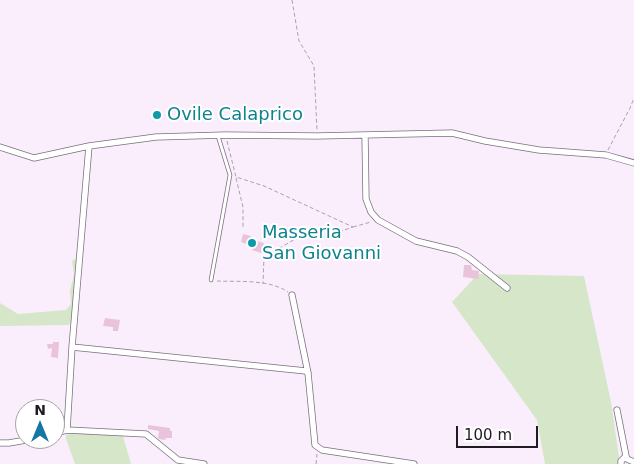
<!DOCTYPE html>
<style>
body{margin:0}
#map{position:relative;width:634px;height:464px;overflow:hidden;background:#faeefd;font-family:"DejaVu Sans",sans-serif}
canvas{display:block}
.north{position:absolute;left:15px;top:399px;width:50px;height:50px;box-sizing:border-box;background:#fff;border:1px solid #a6a4a6;border-radius:50%;rotate:0deg;font-size:14px;font-weight:700;line-height:20px;text-align:center;color:#201b21}
.north::after{content:'';display:block;margin:auto;width:18px;height:22px;background:#1576a3;clip-path:polygon(50% 0,100% 100%,50% 72%,0 100%)}
.scale{position:absolute;left:456px;top:426px;width:82px;height:22px;box-sizing:border-box;border:2px solid #201b21;border-top:0;padding-left:6px;font-size:15px;line-height:18px;white-space:nowrap;color:#201b21;-webkit-text-stroke:4px #fff;paint-order:stroke}
</style>
<div id="map">
<canvas width="634" height="464"></canvas>
<div class="north">N</div>
<div class="scale">100 m</div>
</div>
<script>
const c = document.querySelector('canvas').getContext('2d');
c.lineJoin = 'round';
function fill(path, color) { c.fillStyle = color; c.fill(path, 'evenodd'); }
function strokePath(path, color, width, dash) { c.strokeStyle = color; c.lineWidth = width; c.lineCap = dash ? 'butt' : 'round'; c.setLineDash(dash || []); c.stroke(path); }
function label(font, color, halo, rows, align = 'center') {
  c.font = font + ' "DejaVu Sans",sans-serif'; c.lineWidth = 4; c.setLineDash([]); c.textBaseline = 'middle'; c.strokeStyle = halo; c.fillStyle = color; for (const [text, x, y, turn = 0] of rows) {
    c.save(); c.translate(x, y); c.rotate((+turn || 0) * Math.PI / 180); c.textAlign = isNaN(turn) ? turn : align; if (halo) c.strokeText(text, 0, 0); c.fillText(text, 0, 0); c.restore();
  }
}
const green = new Path2D(`
 M82 212 71 321 69 325 0 326V303L18 314 66 310 71 304 70 291 74 274 72 261 76 258Z
 M478 274 584 276 611 402 620 464H545L537 420 452 302Z
 M74 433 123 436 131 464H75L66 439V435Z`);
const building = new Path2D(`
 M243 234 251 236 250 239 264 243 261 253 252 250V248L249 247V245L241 242Z
 M464 265H471L472 270 479 271 478 279 463 277Z
 M105 318 120 320 118 331H113V327L103 326Z
 M53 342H59L58 358 51 357 52 348 48 349 47 344H53Z
 M148 425 170 428V431H172V438H166L165 440 159 439 158 438 159 431 148 429Z`);
const path = new Path2D(`
 M292 0 299 41 314 66 317 131
 M227 141 236 177 264 186 353 227 325 237 304 234 264 257 263 284
 M608 150 630 108 634 98
 M236 178 243 207V228
 M353 227 371 222
 M217 281C239 282 269 279 288 292
 M316 464 317 454`);
const lane = new Path2D(`
 M211 280 230 175 218 136`);
const street = new Path2D(`
 M365 135 366 199 371 212 378 220 416 241 457 251 468 257 507 288
 M0 147 34 158 89 146 156 137 225 135 317 136 452 133 485 141 539 150 606 155 634 163
 M292 295 308 373 315 445 322 450 414 464
 M72 347 306 371 308 373
 M617 410 626 456
 M67 430 72 347 89 146
 M55 433 67 430 146 434 178 460 204 464
 M0 443H9L32 439
 M621 464V461L626 456 627 459 634 462`);
const markers = [
 [157,115,5,"#0f9aa8"],
 [252,243,5,"#0f9aa8"]
];
const cultureNames = [
 ["Ovile Calaprico",167,115],
 ["Masseria",262,233],
 ["San Giovanni",262,254]
];
fill(green, '#d6e6c9');
fill(building, '#e9c3da');
strokePath(lane, '#796f7d', 4.5);
strokePath(street, '#796f7d', 7);
strokePath(path, '#aaa1ad', 1, [4, 2.5]);
strokePath(lane, '#fff', 3);
strokePath(street, '#fff', 5.5);
for (const [x, y, r, color] of markers) { const dot = new Path2D(); dot.arc(x, y, r, 0, 2 * Math.PI); c.fillStyle = color; c.fill(dot); strokePath(dot, '#fff', 2); }
label('18px', '#0d838f', '#fff', cultureNames, 'left');
</script>
